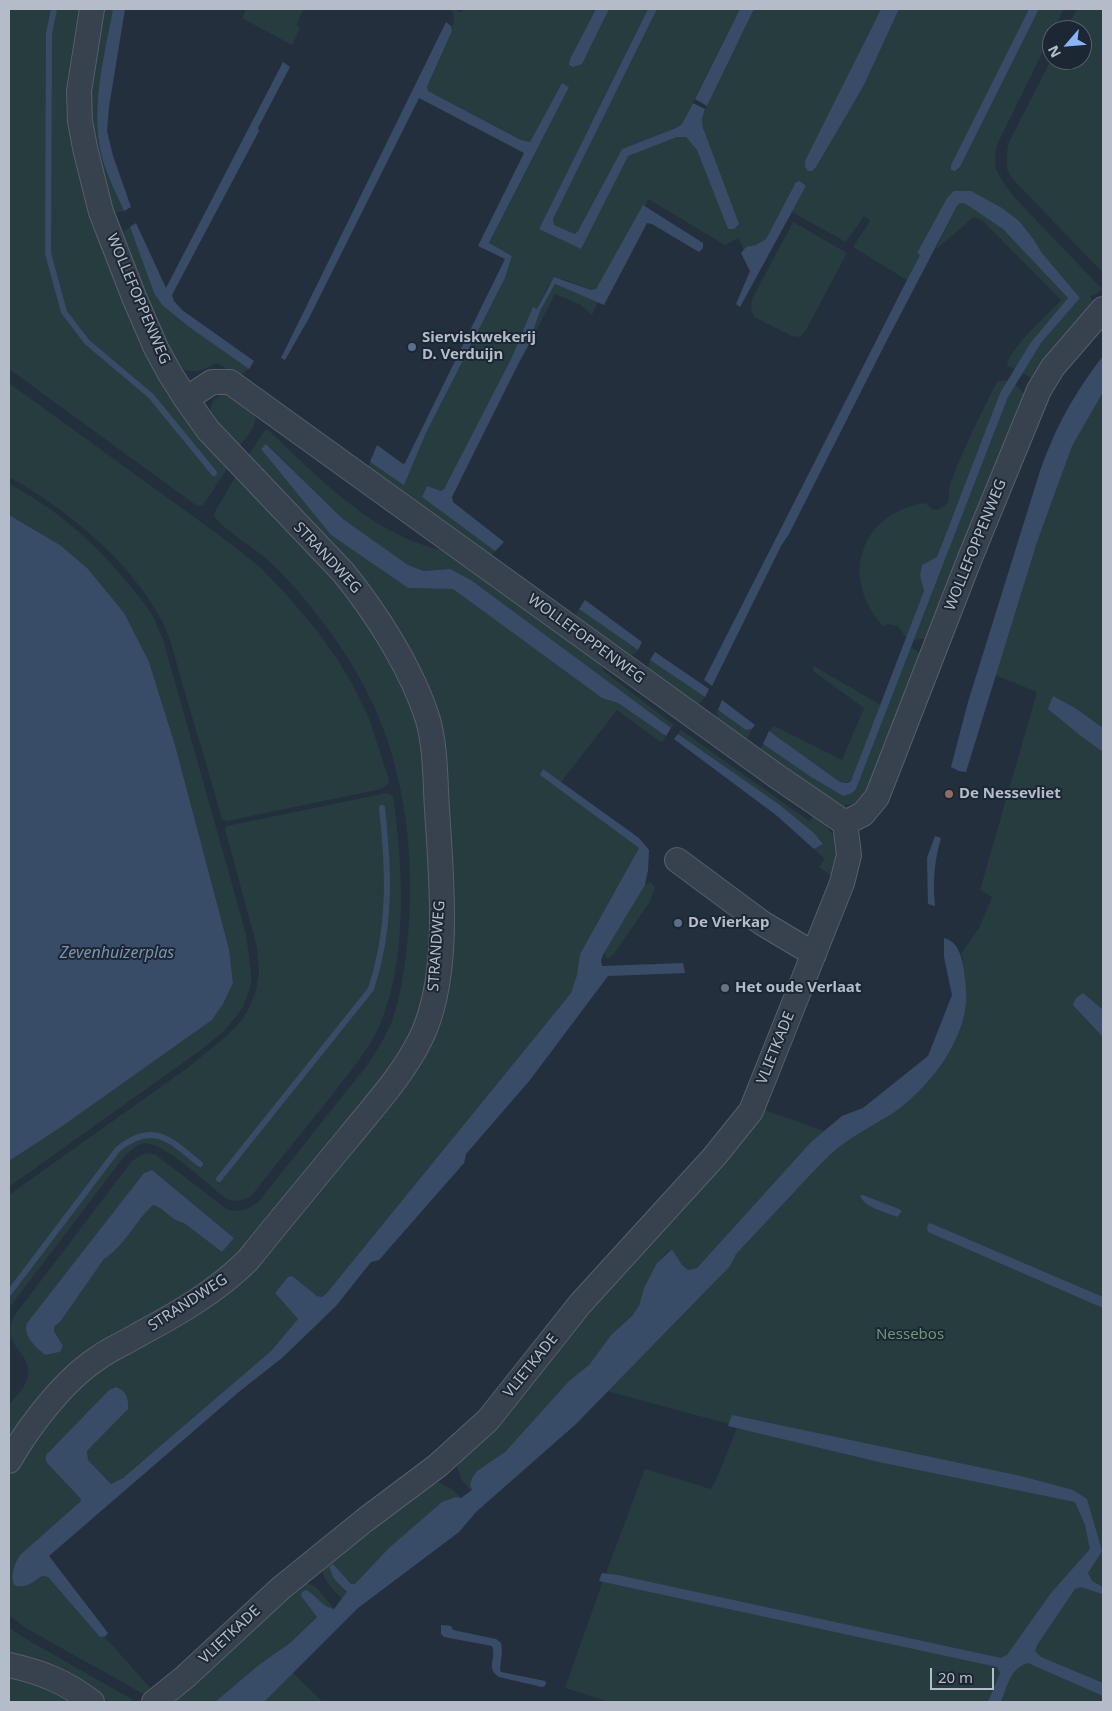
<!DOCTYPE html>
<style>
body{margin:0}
#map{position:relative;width:1112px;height:1711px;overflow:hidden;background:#242f3e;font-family:"Noto Sans",sans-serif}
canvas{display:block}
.frame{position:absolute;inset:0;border:10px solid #b4bcc9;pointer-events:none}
.north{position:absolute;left:1042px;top:20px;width:50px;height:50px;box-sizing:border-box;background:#1d2633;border:1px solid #59626f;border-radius:50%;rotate:243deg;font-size:14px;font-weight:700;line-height:20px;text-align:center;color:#b4bcc9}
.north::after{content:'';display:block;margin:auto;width:18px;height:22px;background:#8ab4f8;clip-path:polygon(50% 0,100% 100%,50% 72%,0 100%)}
.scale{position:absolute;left:930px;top:1668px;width:64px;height:22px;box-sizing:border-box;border:2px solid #b4bcc9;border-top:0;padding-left:6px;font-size:15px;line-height:18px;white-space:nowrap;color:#b4bcc9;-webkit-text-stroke:4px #1d2633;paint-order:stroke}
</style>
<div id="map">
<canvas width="1112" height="1711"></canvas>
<div class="frame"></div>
<div class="north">N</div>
<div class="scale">20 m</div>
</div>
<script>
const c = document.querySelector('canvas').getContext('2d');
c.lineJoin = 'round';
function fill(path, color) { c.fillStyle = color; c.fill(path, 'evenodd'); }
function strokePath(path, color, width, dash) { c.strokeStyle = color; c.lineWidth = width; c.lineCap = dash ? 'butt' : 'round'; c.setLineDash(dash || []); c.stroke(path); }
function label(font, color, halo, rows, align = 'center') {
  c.font = font + ' "Noto Sans",sans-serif'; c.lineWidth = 4; c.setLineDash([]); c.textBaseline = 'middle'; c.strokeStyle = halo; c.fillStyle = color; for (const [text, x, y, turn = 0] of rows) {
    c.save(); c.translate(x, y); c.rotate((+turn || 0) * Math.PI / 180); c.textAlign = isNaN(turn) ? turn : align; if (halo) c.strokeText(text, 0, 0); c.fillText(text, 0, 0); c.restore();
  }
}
const green = new Path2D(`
 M9 9H80L70 97 92 213 229 466 203 505 197 506 9 369V300L10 298 9 296Z
 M100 9H113C104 57 89 112 103 161 108 178 117 195 124 211L113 213 90 120 88 90Z
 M246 9H304L298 20 297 26 300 28 292 45 242 18Z
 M448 9H454L460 12 464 9H596L570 59 582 64 609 9H648L539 229 580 248 628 155 677 137H686L697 150 728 228 703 128 702 119 707 106 754 9H881L865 40 805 167 808 171H812L864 85 899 9H1029L951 165V170H958L960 167 1039 9H1064L1053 30H1052V33L997 145 995 159 996 169 1004 184 1015 198 1102 289 1095 295 1090 296 1095 306 1032 378 1022 373 1041 343 1080 298 1042 253 1034 240 1002 208 947 198 917 253 920 255 907 280 853 247 870 221 864 216 846 242 792 212 806 186 800 181 796 182 766 239 756 245 746 247 744 250 738 238 725 245 648 199 645 206H643L596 289 591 290 563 279 549 284 537 309 533 308 511 359 444 489 441 491 427 486 422 497 495 551 490 557 366 468 370 462 404 484 426 433 505 278 512 256 489 244 569 87 562 83 530 142 521 140 428 91 427 88 452 31 451 27 454 23 453 12Z
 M657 9H740L682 124 676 128 622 149 578 231 575 234 554 225 553 219Z
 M1077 9H1103V273L1024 191 1011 177 1007 169V152L1009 142 1052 58V60H1082V30H1066Z
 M960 203C990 206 1047 275 1068 298L1031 342 1015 369 1007 366C1009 348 1048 315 1061 300L982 220 974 217 935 250 957 206Z
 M793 222 847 253 806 330 800 337 792 336 754 317 751 308 752 299Z
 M130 227 154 293 162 305 189 327 249 369 239 376 217 363C200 371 193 376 176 365L120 234Z
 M555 284 598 302 592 315 581 305 555 294 473 454 519 362 528 346 540 311Z
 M1103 375V1702H610L565 1688 603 1581 675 1597 679 1589 606 1573 645 1469 711 1489 718 1476 737 1428 740 1429V1427L596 1388 797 1173 897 1101 953 1032 963 959 961 954 979 928 992 897 980 890 1037 692 995 675 1082 395Z
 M1004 380 1008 381 1000 393 937 557 920 576 924 591 907 637 904 635 898 626 888 624 883 626C839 578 860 513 925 503L932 509 938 510C956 500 945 497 951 482 964 447 980 415 997 382Z
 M9 383 227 541 261 568 285 593 319 633 339 662 353 685 370 721 389 780V783L381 789 227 821 222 819C210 776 197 733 184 690 178 669 173 645 164 625 134 564 67 509 9 477Z
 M1015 385C1022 389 1024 392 1024 401L930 638 914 640 1008 397Z
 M224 394C233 396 239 400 246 405 267 418 248 434 238 448L210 416C210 405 213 397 224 394Z
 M267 429C321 479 376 540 452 552L596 658 605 672 674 725 671 728 471 580 449 569 424 571 408 565 343 519 267 444 261 449 331 535 408 588 453 589 602 698 618 703 666 736 662 743 617 710 561 782 543 769 541 775 639 848 580 954 577 975 571 993 326 1294 322 1297 317 1296 292 1277H288L275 1293 298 1319 271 1351 123 1478 111 1484 88 1460 87 1451 128 1409C129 1399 126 1390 116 1387L109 1390 47 1454 45 1458 47 1463 80 1498 81 1501 20 1555C14 1563 10 1575 14 1585 25 1590 33 1582 42 1576L48 1577 100 1636H104L153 1691 147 1696 24 1627 9 1615V1405C14 1398 23 1390 26 1382 36 1358 11 1351 10 1331 10 1326 12 1321 14 1316L132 1161C141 1155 146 1151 156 1155L228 1210C241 1213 249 1209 259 1201L368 1064C377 1050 386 1036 392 1021 399 1002 402 982 405 962 415 889 411 812 388 742 375 703 355 666 330 632 313 608 291 582 269 561 252 546 231 535 216 519L214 515 217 508 237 474 341 585 364 616 397 674 413 710 423 737 426 752 431 894 432 939 429 970 424 1001 405 1048 375 1091 247 1246 229 1266 214 1279 192 1294 93 1350 43 1394 47 1421 67 1398 105 1364 199 1310 230 1288 252 1268 278 1238 404 1083 422 1057 435 1027 447 970 450 925 449 868 445 782 440 732 434 712 415 669 393 630 370 594 329 544 247 458 262 434ZM152 1170 234 1238 222 1252 184 1223C171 1221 165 1208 153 1204 135 1221 125 1246 104 1259L60 1322 54 1327V1331L63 1346 60 1352 45 1355C36 1347 22 1336 27 1323L144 1173Z
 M9 484C54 507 94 542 126 581 135 592 145 603 152 615 156 622 159 631 163 639L246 934 251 973V985L243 1007 236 1017 223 1032 201 1050 9 1187V1161L61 1127 212 1020 223 1004 233 983 229 949 175 745 149 662 60 545 9 515Z
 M579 609 638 650 636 653 628 657 577 619 576 615Z
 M911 647 917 651 922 658 874 783 858 803 836 807 756 755 763 744 811 777 843 796 851 794 856 789Z
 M650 660 705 697 696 707 647 671Z
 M814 666 881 705 854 775C851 782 848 783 840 782L769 731 774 726 842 760 864 708 813 671Z
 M718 710 746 730 752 729 746 741 715 721 718 716 717 712Z
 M681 730 809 821 813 817C826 820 838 840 839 854 839 861 835 870 833 877L819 867 825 859 814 849 823 844 814 833 780 805 678 734Z
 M387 793 393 796C403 865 408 956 381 1022 369 1051 347 1075 328 1100 303 1131 277 1163 252 1195 242 1202 235 1203 224 1197 208 1184 165 1144 146 1143 138 1143 132 1150 126 1154L9 1308V1195L190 1066 224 1038 241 1021 248 1010 256 991 259 971 257 947 225 829 227 826Z
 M651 882 655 888 649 903 613 955 607 959 604 953 645 885Z
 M759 1108 824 1131 811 1142 697 1268 688 1270 682 1265 672 1249 667 1252 657 1263 639 1306 632 1316 611 1335 589 1365 569 1381 505 1452 477 1471 472 1478 470 1485 472 1490 471 1491 462 1480 457 1467 458 1464 490 1430Z
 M439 1482 453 1490 461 1498 355 1584H351L333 1565 329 1567 334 1579 347 1593 342 1599C334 1590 323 1581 322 1569L417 1492Z
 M307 1583 317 1588 334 1609 326 1608 310 1592 301 1596 317 1616 290 1643 260 1664 215 1702H166L299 1584Z
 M9 1627 21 1636 133 1700 129 1702H110L93 1692 9 1654Z
 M293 1673 323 1702H248L268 1698Z
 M9 1678 41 1682 77 1702H9Z`);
const water = new Path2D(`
 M113 9H125L109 107 107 131 113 156 131 207 124 211C117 195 108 178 103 161 89 112 104 57 113 9Z
 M596 9H609L582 64 573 67 569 65 570 59Z
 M648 9H657L553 219 554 225 575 234 578 231 622 149 676 128 682 124 693 103 705 109 702 119 703 128 739 224 734 229H728L697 150 686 137H677L628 156 581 249 539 229Z
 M740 9H754L707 106 695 99Z
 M881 9H899L864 85 816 167 812 171H808L805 167V161Z
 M1029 9H1039L960 167 955 171 951 170V165Z
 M446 22 451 26 452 31 427 87 428 91 521 140 530 142 562 83 569 87 489 243 512 256 505 278 426 433 404 485 370 462 377 445 403 464 405 463 505 259 478 246 524 153 419 98 309 318 285 360 281 358Z
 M283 62 290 67 258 128 259 131 172 295 174 301 182 310 254 361 249 369 189 327 162 305 154 293 130 227 136 223 166 288Z
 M800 181 806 186 740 307 736 304 750 271 741 253 746 247 756 245 766 239 796 182Z
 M954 191H971L1002 208 1019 221 1034 240 1042 253 1080 298 1041 343 1008 397 856 789 851 794 843 796 811 777 763 744 769 731 840 782 847 783 851 781 924 591 920 576 922 565 937 557 1000 393 1031 342 1068 298 1003 229 966 204 960 203 957 206 885 344 789 534 781 546 712 686 704 680 907 280 920 255 917 253 947 198Z
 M643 205 703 243V248L699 252 652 224 647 223 604 305 555 284 540 311 528 346 519 362 452 497 453 502 504 542 495 551 422 497 427 486 441 491 444 489 511 359 533 307 537 309 554 277 591 290 596 289Z
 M1103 356V392L1072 446 1037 542 966 772 959 771 951 767 968 702 1040 471C1056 426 1074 394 1103 356Z
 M266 444 343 519 408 565 424 571 450 569 471 580 671 728 666 736 618 703 602 698 453 589 408 588 331 535 261 449Z
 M9 515 60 545 88 569 124 613 149 662 175 745 229 949 233 983 223 1004 212 1020 61 1127 9 1161Z
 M585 600 642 642 638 650 579 609Z
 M655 652 709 689 705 697 650 660Z
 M1053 696 1075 708 1103 728V752L1081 736 1048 709Z
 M722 700 755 725 752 729 746 730 718 710Z
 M678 734 780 805 814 833 823 844 814 849 776 815 674 739Z
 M543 769 639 838 649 850 648 870 645 885 604 953 601 960 602 966 683 963 685 973 608 976 530 1080 466 1154 464 1163 379 1260 371 1262 336 1306 282 1358 240 1391 49 1556 108 1633 106 1636 100 1637 48 1577 42 1576C33 1582 25 1590 14 1585 10 1575 14 1564 20 1555L81 1501 80 1498 47 1463 45 1458 47 1454 109 1390 116 1387C126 1390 129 1399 128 1409L87 1451 88 1460 111 1484 123 1478 271 1351 298 1319 275 1293 288 1277 292 1276 317 1296 322 1297 326 1294 571 993 577 975 580 954 639 848 540 775Z
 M935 836 941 838C934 864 933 879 935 906L928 904 927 858Z
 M944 938C959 942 962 958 964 971 965 981 967 992 966 1002 963 1044 927 1090 893 1113 873 1126 851 1136 833 1152 820 1164 808 1177 796 1190 776 1211 756 1233 736 1254L730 1266 576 1424 476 1512 459 1532 358 1608 264 1702H215L260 1664 290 1643 317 1617 301 1596 302 1592 306 1590C317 1595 321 1607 334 1609L347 1592 334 1579 329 1567 333 1564 351 1584H355L389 1548 442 1502 456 1497 461 1498 472 1490 470 1485 472 1478 477 1471 505 1452 569 1381 589 1365 611 1335 632 1316 639 1306 644 1288 657 1263 672 1249 682 1265 688 1270 697 1268 811 1142 842 1116 863 1108 928 1056 952 995 944 957Z
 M1083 993 1103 1010V1037L1073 1005 1076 998Z
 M152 1170 234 1238 222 1252 184 1223C171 1221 165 1208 153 1205 135 1221 125 1246 104 1259L60 1322 54 1327V1331L63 1346 60 1352 45 1355C36 1347 22 1336 27 1323L144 1173Z
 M863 1195 899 1209 902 1211 897 1217 895 1216C884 1212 865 1207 860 1196Z
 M930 1223 1103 1297V1308L928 1232 927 1226Z
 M732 1415 1021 1476 1073 1490 1087 1499 1102 1551 1088 1573 1092 1581 1103 1587 1102 1594 1081 1587 1075 1589 1037 1645 1035 1651 1041 1657 1103 1683V1696L1028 1663C1010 1668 1007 1687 1001 1702H988L1000 1673 997 1667 599 1581 602 1573 618 1575 1001 1658 1007 1655 1051 1593 1090 1549 1085 1525 1075 1502 879 1462 728 1426Z
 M441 1625 451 1626 453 1630 496 1639 501 1643 502 1651 500 1669 501 1672 545 1681 546 1683 545 1686 542 1687 499 1677C485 1668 497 1659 492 1646L444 1637 441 1634Z`);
const stream = new Path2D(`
 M54 9 49 34 48 253 64 312 87 342 151 396 214 473
 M219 1179 371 989C391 929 389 871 382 808
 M9 1293 118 1149C154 1120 171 1141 200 1164`);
const minor = new Path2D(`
 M186 399 212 382H230L775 775 845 823
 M845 823 863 814 877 797 970 558 1039 390 1053 367 1103 309
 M677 860 762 923 814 954
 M9 1461C29 1426 64 1380 98 1358 110 1349 125 1343 138 1335 177 1314 216 1292 248 1260 281 1219 315 1178 349 1137 374 1106 402 1076 420 1040 452 977 441 877 437 809 435 780 436 749 428 720 412 669 377 614 343 572L208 430 186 399 169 372 156 348 134 297 101 212 85 148 80 121 79 91 92 9
 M9 1665C41 1672 66 1682 92 1702
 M154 1702 185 1677 281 1588 365 1520 437 1466 488 1420 580 1304 714 1157 751 1111 842 883 849 855 845 823`);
const markers = [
 [412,347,5,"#5c6f8a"],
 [949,794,5,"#8d6e63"],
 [678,923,5,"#5c6f8a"],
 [725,988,5,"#6b7280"]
];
const streetNames = [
 ["WOLLEFOPPENWEG",138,299,67],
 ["WOLLEFOPPENWEG",976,545,-68],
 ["STRANDWEG",327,558,47],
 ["WOLLEFOPPENWEG",586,639,36],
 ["STRANDWEG",437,946,-86],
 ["VLIETKADE",776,1048,-68],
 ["STRANDWEG",188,1303,-33],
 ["VLIETKADE",531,1366,-51],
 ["VLIETKADE",230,1635,-43]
];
const poiNames = [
 ["Sierviskwekerij",422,338],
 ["D. Verduijn",422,355],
 ["De Nessevliet",959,794],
 ["De Vierkap",688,923],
 ["Het oude Verlaat",735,988]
];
const parkNames = [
 ["Nessebos",910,1335]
];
const waterNames = [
 ["Zevenhuizerplas",117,953]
];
fill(green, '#263c3f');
fill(water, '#394c67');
strokePath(stream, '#394c67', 6);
strokePath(minor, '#565f6c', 26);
strokePath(minor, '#38414e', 24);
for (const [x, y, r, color] of markers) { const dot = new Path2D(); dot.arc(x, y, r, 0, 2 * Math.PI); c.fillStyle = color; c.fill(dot); strokePath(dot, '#1d2633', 2); }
label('15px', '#b4bcc9', '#1d2633', streetNames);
label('bold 15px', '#b4bcc9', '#1d2633', poiNames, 'left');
label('15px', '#6b9a76', '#1d2633', parkNames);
label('italic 16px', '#7c92b1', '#1d2633', waterNames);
</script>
